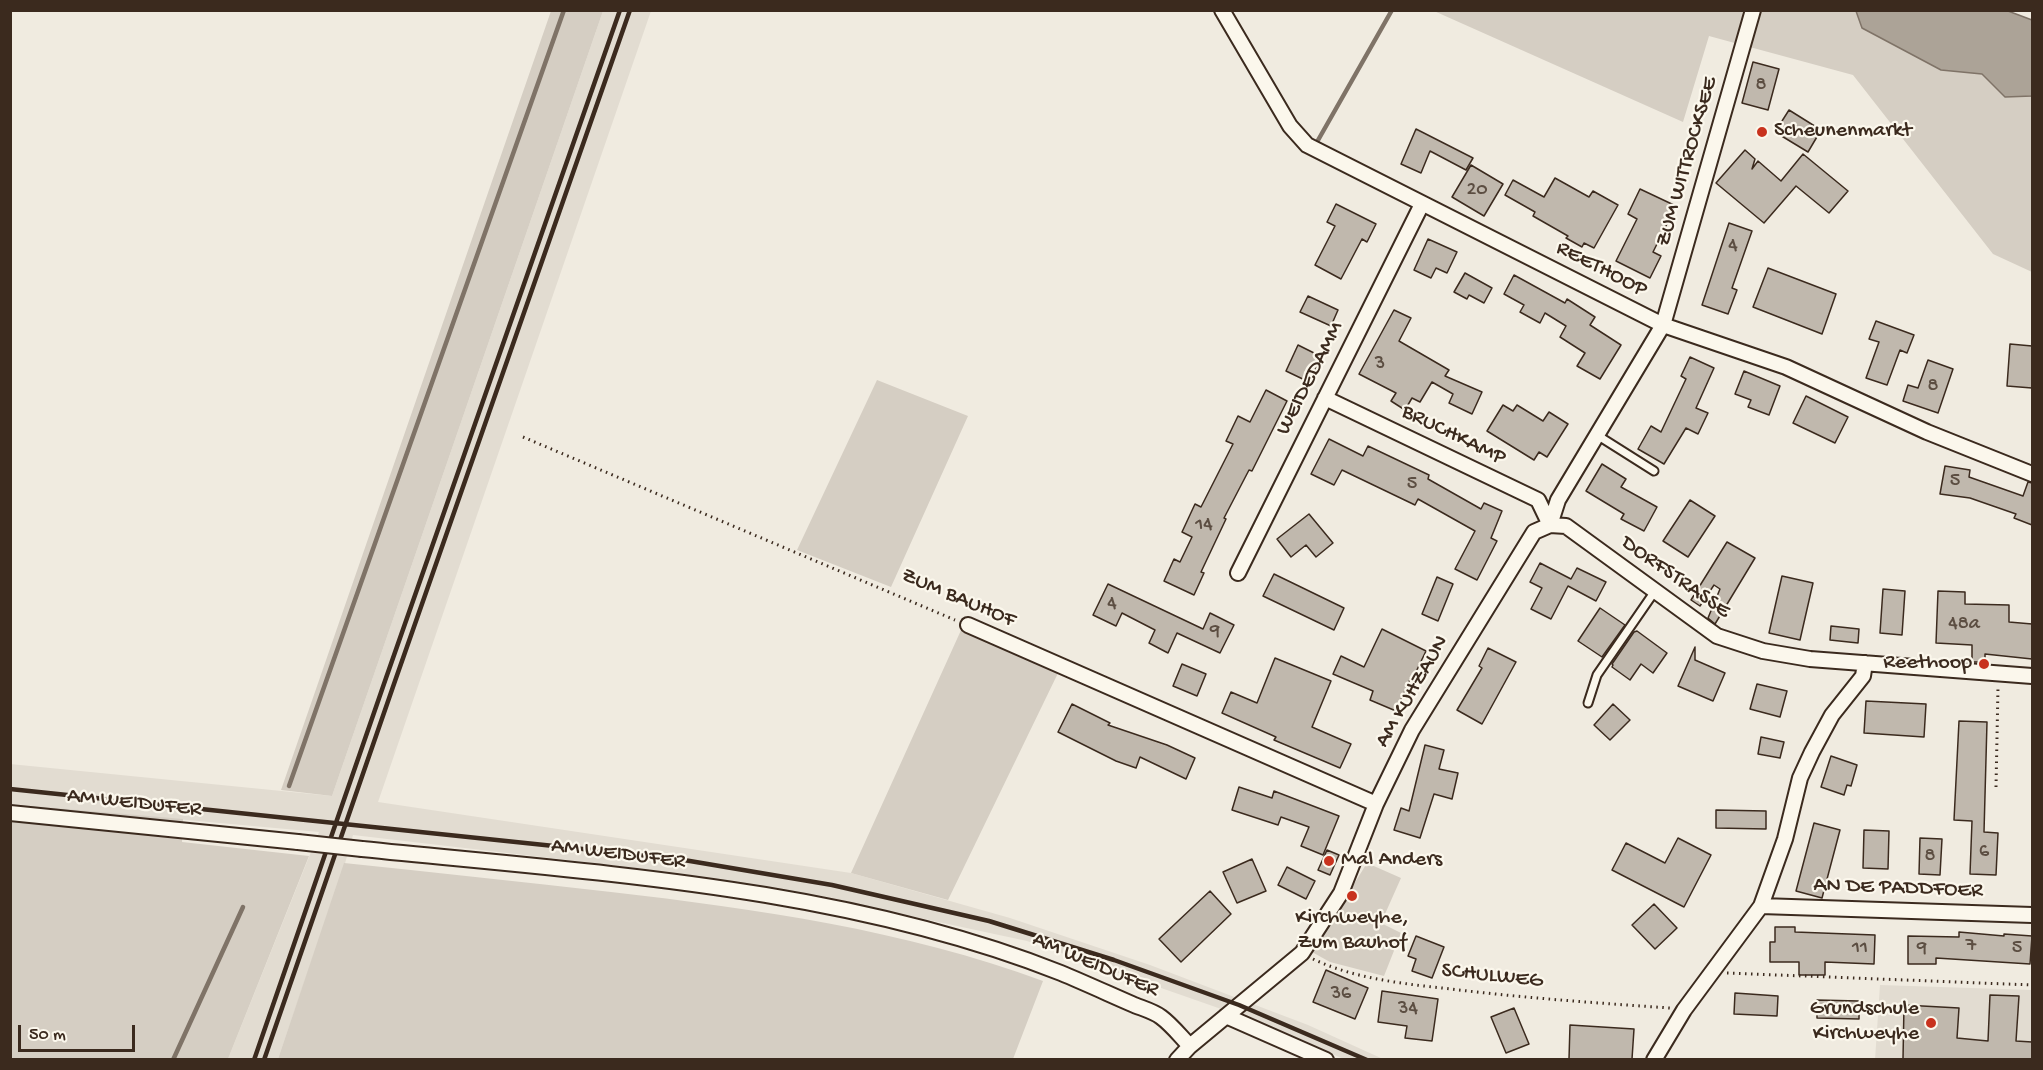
<!DOCTYPE html>
<style>
body{margin:0}
#map{position:relative;width:2043px;height:1070px;overflow:hidden;background:#f0ebe0;font-family:"Gochi Hand",sans-serif}
canvas{display:block}
.frame{position:absolute;inset:0;border:12px solid #3b2a1e;pointer-events:none}
.scale{position:absolute;left:18px;top:1025px;width:117px;height:27px;box-sizing:border-box;border:3px solid #3b2a1e;border-top:0;padding-left:8px;font-size:18px;line-height:21px;white-space:nowrap;color:#3b2a1e;-webkit-text-stroke:4px #fbf7ec;paint-order:stroke}
</style>
<div id="map">
<canvas width="2043" height="1070"></canvas>
<div class="frame"></div>
<div class="scale">50 m</div>
</div>
<script>
const c = document.querySelector('canvas').getContext('2d');
c.lineJoin = 'round';
function fill(path, color) { c.fillStyle = color; c.fill(path, 'evenodd'); }
function strokePath(path, color, width, dash) { c.strokeStyle = color; c.lineWidth = width; c.lineCap = dash ? 'butt' : 'round'; c.setLineDash(dash || []); c.stroke(path); }
function label(font, color, halo, rows, align = 'center') {
  c.font = font + ' "Gochi Hand",sans-serif'; c.lineWidth = 4.5; c.setLineDash([]); c.textBaseline = 'middle'; c.strokeStyle = halo; c.fillStyle = color; for (const [text, x, y, turn = 0] of rows) {
    c.save(); c.translate(x, y); c.rotate((+turn || 0) * Math.PI / 180); c.textAlign = isNaN(turn) ? turn : align; if (halo) c.strokeText(text, 0, 0); c.fillText(text, 0, 0); c.restore();
  }
}
const built = new Path2D(`
 M603 11H651L378 802 851 873 1010 918 1150 965 1308 1025 1383 1059H1344L1224 1010 1027 941 864 906 679 873 353 835 344 867 278 1059H228L319 832 11 804 10 764 332 796Z
 M1880 985 2032 990V1059L1875 1060Z`);
const green = new Path2D(`
 M551 11H603L332 796 281 790Z
 M1434 11H1751L1742 45 1709 36 1683 122Z
 M1756 11H1856L1862 28 1941 69 1982 74 2005 97 2032 96V272L1993 254 1853 75 1746 46Z
 M877 380 968 416 891 587 797 550Z
 M962 628 1059 671 948 900 851 873Z
 M10 804 183 819 182 842 309 856 228 1059H11Z
 M344 863C433 872 522 882 611 892 758 909 905 930 1043 981L1013 1059H278Z
 M1367 863 1401 878 1381 923 1401 933 1384 976 1330 962 1312 952Z`);
const water = new Path2D(`
 M1856 11H2008L2032 20V96L2005 97 1982 74 1941 70 1862 28Z`);
const stream = new Path2D(`
 M1317 142 1392 10
 M289 786 564 10
 M173 1060 243 907`);
const building = new Path2D(`
 M1753 62 1779 69 1768 110 1742 103Z
 M1789 110 1821 130 1808 152 1775 132Z
 M1416 129 1473 158 1466 170 1430 151 1421 173 1401 164Z
 M1745 150 1755 159 1752 169 1758 161 1781 181 1803 154 1848 191 1829 213 1796 186 1764 223 1716 183Z
 M1471 165 1503 184 1484 216 1452 197Z
 M1555 178 1589 197 1593 191 1618 205 1594 248 1584 243 1582 247 1566 238 1568 236 1533 216 1535 212 1505 195 1513 180 1544 197Z
 M1640 189 1676 206 1653 252 1661 256 1650 278 1616 261 1637 219 1628 214Z
 M1336 204 1376 224 1367 242 1362 239 1341 279 1315 265 1335 226 1327 222Z
 M1729 223 1752 231 1732 288 1737 290 1728 314 1702 305Z
 M1428 239 1457 252 1447 273 1436 268 1431 278 1414 270Z
 M1768 268 1836 294 1822 334 1753 307Z
 M1465 273 1492 288 1484 303 1469 295 1467 299 1454 292Z
 M1514 275 1565 303 1567 299 1595 317 1590 325 1621 345 1600 379 1577 366 1585 353 1560 337 1566 326 1545 313 1540 323 1520 312 1524 305 1504 294Z
 M1308 296 1338 310 1331 326 1300 312Z
 M1394 310 1411 318 1399 341 1449 370 1445 376 1482 392 1472 414 1449 403 1453 394 1432 382 1420 402 1412 398 1405 410 1391 401 1396 393 1359 374Z
 M1876 321 1914 335 1907 353 1900 350 1887 385 1866 378 1879 342 1869 339Z
 M2010 344 2032 346V388L2007 386Z
 M1298 345 1322 357 1309 382 1286 371Z
 M1690 357 1714 368 1696 408 1708 413 1698 434 1686 428 1664 464 1638 449 1651 426 1661 432 1686 379 1681 376Z
 M1928 360 1953 369 1938 413 1903 401 1908 385 1918 388Z
 M1744 371 1780 386 1769 415 1748 407 1751 400 1735 394Z
 M1266 390 1287 401 1252 471 1249 470 1224 518 1226 519 1201 572 1204 573 1194 595 1164 581 1174 559 1180 562 1192 537 1182 532 1195 504 1201 507 1233 444 1226 441 1238 416 1250 422Z
 M1806 396 1848 417 1835 443 1793 423Z
 M1503 405 1513 411 1517 405 1543 421 1549 412 1568 424 1547 457 1539 452 1534 460 1487 431Z
 M1329 439 1363 456 1368 446 1429 475 1428 479 1481 509 1484 503 1502 511 1491 538 1497 541 1477 580 1455 569 1475 531 1418 499 1415 505 1342 470 1334 485 1311 474Z
 M1602 464 1626 479 1621 487 1657 507 1644 531 1621 519 1624 514 1586 491Z
 M1945 466 1970 470 1969 477 2023 496 2028 482 2032 483V525L2014 518 2016 514 1970 498 1940 494Z
 M1690 500 1715 516 1688 557 1663 541Z
 M1309 514 1333 543 1316 557 1306 545 1291 557 1277 539Z
 M1727 542 1755 558 1715 624 1708 618 1720 589 1714 585 1700 606 1691 600Z
 M1540 563 1571 579 1577 568 1606 582 1596 601 1568 586 1551 619 1531 609 1542 588 1530 582Z
 M1274 574 1344 608 1334 630 1263 596Z
 M1782 576 1813 583 1800 640 1769 633Z
 M1437 577 1453 584 1438 621 1422 614Z
 M1108 584 1203 629 1210 613 1234 625 1220 653 1177 633 1168 653 1149 643 1155 630 1122 613 1116 626 1093 615Z
 M1883 589 1905 591 1902 635 1880 633Z
 M1938 591 1965 592V604L2009 605V622L2032 624V659L1985 654V662H1972V645L1936 643Z
 M1600 608 1625 625 1602 657 1578 641Z
 M1831 626 1859 629 1858 643 1830 640Z
 M1382 629 1426 651 1414 676 1412 675 1396 711 1370 700 1373 691 1333 674 1341 656 1364 667Z
 M1637 631 1667 653 1653 673 1641 664 1630 680 1612 667 1613 665 1612 664 1634 632Z
 M1695 647V660L1725 673 1713 701 1678 686Z
 M1488 648 1516 662 1482 724 1457 710 1482 668 1479 666Z
 M1275 658 1331 681 1312 727 1351 744 1340 768 1274 740 1276 737 1222 713 1231 692 1257 703Z
 M1182 664 1206 674 1197 696 1173 686Z
 M1757 684 1787 691 1780 717 1750 709Z
 M1866 701 1926 704 1924 737 1864 733Z
 M1072 704 1110 723 1108 725 1167 745 1195 758 1186 779 1140 757 1136 768 1116 761 1058 732Z
 M1613 704 1630 720 1610 740 1594 725Z
 M1959 721 1987 722 1984 832 1998 833 1996 875 1970 874 1972 821 1954 820Z
 M1761 737 1784 742 1780 758 1758 754Z
 M1425 745 1444 750 1439 769 1458 773 1452 799 1434 794 1420 838 1394 830 1401 808 1409 811Z
 M1831 756 1857 765 1851 786 1847 785 1844 795 1821 787Z
 M1239 787 1272 798 1274 791 1339 816 1323 855 1301 846 1309 827 1281 817 1278 825 1232 810Z
 M1716 810 1766 811V829L1716 828Z
 M1814 823 1840 830 1822 898 1796 891Z
 M1864 830 1889 831 1888 869 1863 868Z
 M1678 838 1711 855 1684 907 1612 870 1626 843 1665 863Z
 M1920 838 1942 839 1940 875 1919 874Z
 M1327 850 1339 855 1330 875 1318 870Z
 M1252 859 1266 891 1237 903 1223 872Z
 M1287 867 1315 881 1306 899 1278 885Z
 M1210 891 1231 914 1181 962 1159 939Z
 M1654 904 1677 928 1655 949 1632 925Z
 M1775 927H1795V932L1875 935 1874 964 1825 962V975H1799V962H1770V942H1775Z
 M1959 932 2004 936V934L2032 936 2030 964 1936 958V964H1908V936L1959 937Z
 M1416 936 1444 947 1432 978 1412 971 1416 959 1408 956Z
 M1326 970 1368 988 1355 1019 1313 1002Z
 M1382 991 1438 999 1432 1041 1405 1038 1407 1026 1378 1022Z
 M1735 993 1778 996 1777 1016 1734 1014Z
 M1990 995 2019 996 2016 1041 2032 1042V1059H1903L1904 1005 1959 1008 1957 1038 1988 1041Z
 M1817 1000 1859 1001V1019L1817 1018Z
 M1514 1008 1529 1044 1506 1053 1491 1017Z
 M1570 1025 1634 1029 1632 1059H1569Z`);
const path = new Path2D(`
 M523 437 955 620
 M1996 787 1998 687
 M1313 959C1355 979 1405 984 1451 989 1524 998 1597 1003 1670 1008
 M1727 973 2032 985`);
const lane = new Path2D(`
 M1597 435 1654 471
 M1588 703 1597 675 1655 591`);
const street = new Path2D(`
 M1222 10 1290 126 1307 145 1663 325 1786 367 1927 432 2032 474
 M1325 398 1538 500 1550 525
 M1550 525 1558 500 1663 325 1753 10
 M1238 573 1422 204
 M968 625 1376 804
 M10 813 298 842
 M362 849C595 873 841 886 1061 973 1085 983 1109 994 1132 1004 1141 1008 1153 1011 1161 1017 1172 1025 1181 1037 1190 1046
 M1761 906 2032 915
 M1226 1016 1326 1060
 M1177 1060 1190 1046 1302 953 1341 893 1376 804 1412 730 1534 532 1550 525 1566 526 1717 636 1763 651 1810 659 2032 676
 M1654 1060 1684 1010 1761 906 1785 839 1800 778 1812 752 1832 715 1863 676 1865 663`);
const rail = new Path2D(`
 M10 789 678 859 832 885 989 921 1114 960 1239 1005 1367 1060
 M254 1060 386 678 620 10
 M264 1060 395 681 630 10`);
const streetBridge = new Path2D(`
 M298 842 362 849`);
const markers = [
 [1762,132,6,"#c8321e"],
 [1984,664,6,"#c8321e"],
 [1329,861,6,"#c8321e"],
 [1352,896,6,"#c8321e"],
 [1931,1023,6,"#c8321e"]
];
const numberNames = [
 ["8",1761,86],
 ["20",1477,191],
 ["4",1733,247],
 ["3",1380,365],
 ["8",1933,387],
 ["5",1955,482],
 ["5",1412,485],
 ["14",1204,526],
 ["4",1112,605],
 ["48a",1964,625],
 ["9",1215,633],
 ["6",1984,853],
 ["8",1930,857],
 ["7",1971,947],
 ["11",1860,949],
 ["5",2017,949],
 ["9",1922,950],
 ["36",1341,995],
 ["34",1408,1010]
];
const poiNames = [
 ["Scheunenmarkt",1774,132],
 ["Reethoop",1972,664,"right"],
 ["Mal Anders",1341,861],
 ["Kirchweyhe,",1352,919,"center"],
 ["Zum Bauhof",1352,944,"center"],
 ["Grundschule",1919,1010,"right"],
 ["Kirchweyhe",1919,1035,"right"]
];
const streetNames = [
 ["ZUM WITTROCKSEE",1688,162,-74],
 ["REETHOOP",1601,270,27],
 ["WEIDEDAMM",1311,379,-63],
 ["BRUCHKAMP",1453,436,26],
 ["DORFSTRASSE",1675,578,35],
 ["ZUM BAUHOF",958,599,23],
 ["AM KUHZAUN",1413,692,-60],
 ["AM WEIDUFER",134,804,6],
 ["AM WEIDUFER",618,855,7],
 ["AN DE PADDFOER",1898,889,2],
 ["AM WEIDUFER",1095,966,23],
 ["SCHULWEG",1492,977,6]
];
fill(built, '#e2dcd1');
fill(green, '#d5cec3');
fill(water, '#aca397');
strokePath(water, '#7f7367', 1.5);
strokePath(stream, '#7f7367', 4.5);
fill(building, '#c0b8ad');
strokePath(building, '#3b2a1e', 1.5);
strokePath(lane, '#3b2a1e', 11);
strokePath(street, '#3b2a1e', 18);
strokePath(path, '#3b2a1e', 3, [1.5, 4.5]);
strokePath(lane, '#fbf7ec', 7);
strokePath(street, '#fbf7ec', 14);
strokePath(rail, '#3b2a1e', 4.5);
strokePath(streetBridge, '#3b2a1e', 18, []);
strokePath(streetBridge, '#fbf7ec', 14);
for (const [x, y, r, color] of markers) { const dot = new Path2D(); dot.arc(x, y, r, 0, 2 * Math.PI); c.fillStyle = color; c.fill(dot); strokePath(dot, '#fbf7ec', 2); }
label('20px', '#5c4e42', null, numberNames);
label('22px', '#3b2a1e', '#fbf7ec', poiNames, 'left');
label('22px', '#3b2a1e', '#fbf7ec', streetNames);
</script>
